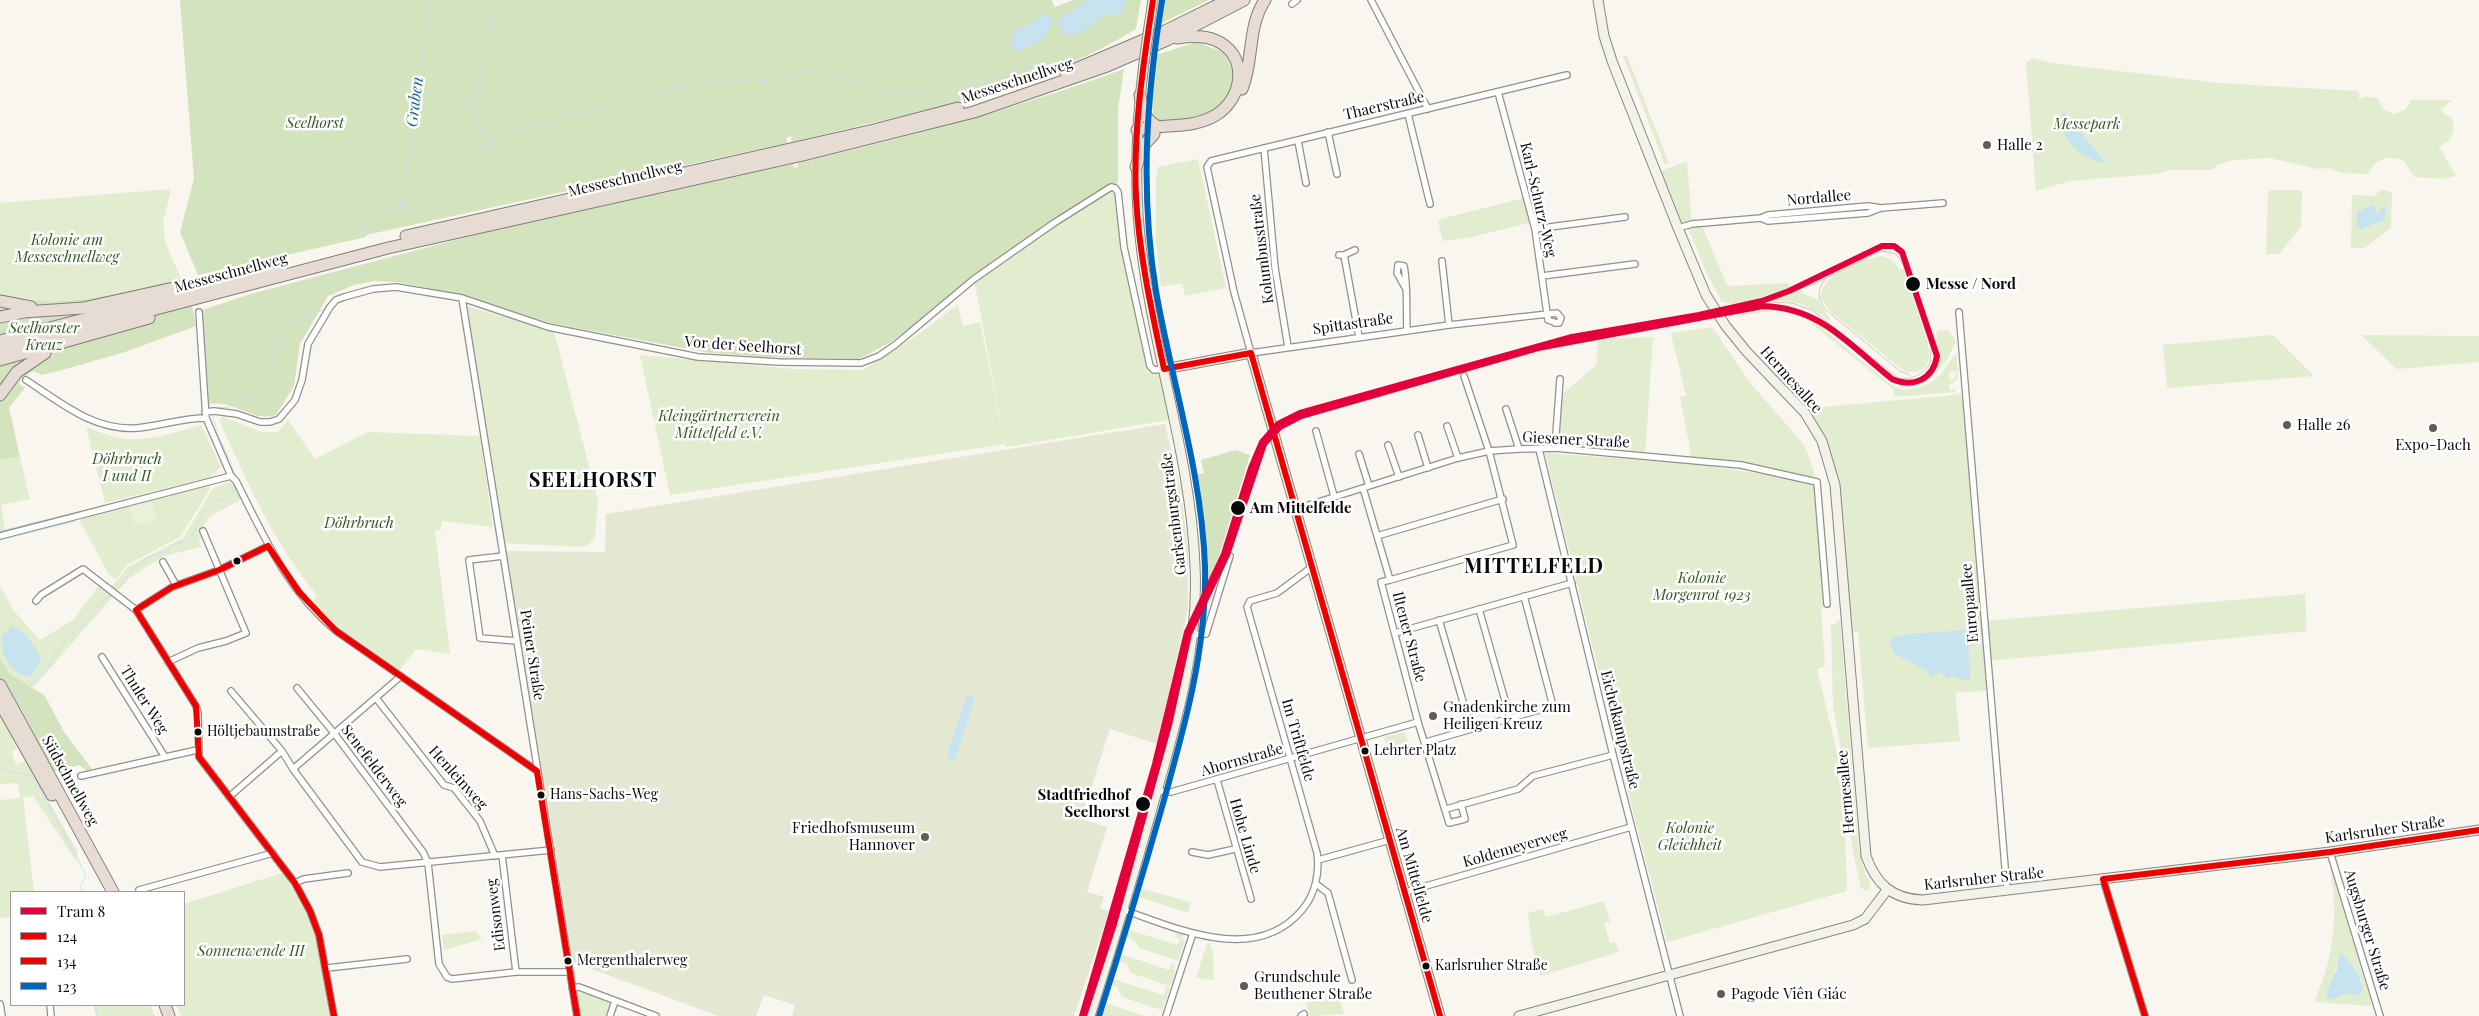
<!DOCTYPE html>
<meta charset="utf-8">
<style>
body{margin:0}
#map{position:relative;width:2479px;height:1016px;overflow:hidden;background:#f8f6ee;font-family:"Playfair Display",serif}
canvas{display:block}
.legend{position:absolute;left:10px;top:891px;width:175px;height:115px;box-sizing:border-box;background:#fff;border:1px solid #9d9d9d;margin:0;padding:6px 9px;list-style:none;font-size:15px;color:#0a0a0a}
.legend li{display:flex;align-items:center;gap:10px;height:25px}
.legend b{width:25px;border:1px solid #9d9d9d}
</style>
<div id="map">
<canvas width="2479" height="1016"></canvas>
<ul class="legend">
<li><b style="height:6px;background:#e4003a"></b>Tram 8</li>
<li><b style="height:6px;background:#e00"></b>124</li>
<li><b style="height:6px;background:#e00"></b>134</li>
<li><b style="height:6px;background:#0065bd"></b>123</li>
</ul>
</div>
<script>
const c = document.querySelector('canvas').getContext('2d');
c.lineJoin = 'round';
function fill(path, color) { c.fillStyle = color; c.fill(path, 'evenodd'); }
function strokePath(path, color, width, dash) { c.strokeStyle = color; c.lineWidth = width; c.lineCap = dash ? 'butt' : 'round'; c.setLineDash(dash || []); c.stroke(path); }
function label(font, color, halo, rows, align = 'center') {
  c.font = font + ' "Playfair Display",serif'; c.lineWidth = 5; c.setLineDash([]); c.textBaseline = 'middle'; c.strokeStyle = halo; c.fillStyle = color; for (const [text, x, y, turn = 0] of rows) {
    c.save(); c.translate(x, y); c.rotate((+turn || 0) * Math.PI / 180); c.textAlign = isNaN(turn) ? turn : align; if (halo) c.strokeText(text, 0, 0); c.fillText(text, 0, 0); c.restore();
  }
}
const green = new Path2D(`
 M1623 56H1627L1669 163 1665 165Z
 M2032 58 2052 63 2219 83 2357 91 2360 94 2358 97 2360 99 2365 97 2378 98 2383 109 2394 114 2405 110 2411 100H2452L2440 110 2452 119C2456 132 2451 142 2439 146L2456 176 2443 179 2414 177 2404 161C2389 154 2375 158 2368 174L2341 173 2329 168 2318 169 2270 158 2234 160 2217 165 2213 170H2171L2155 174 2070 181 2036 191 2026 63Z
 M1198 159 1226 288 1185 296 1182 283 1161 287 1156 241V177L1158 167Z
 M1687 161 1692 223H1701L1726 283 1729 286 1789 283 1788 288C1769 296 1742 308 1722 302L1707 274 1687 225 1678 228 1656 173Z
 M1115 188 1124 247 1151 369H1164L1175 419 1006 447 1005 444 670 495 640 355 794 369 863 370 916 336 958 304 963 326 980 322 1004 439 974 279 1032 238Z
 M171 189 163 222 165 241 181 279C123 291 58 313 0 294V203Z
 M2271 190H2300L2302 192 2301 227 2279 254H2266L2268 193Z
 M2380 190 2389 191 2392 194 2391 228 2364 248H2351L2352 195 2375 196Z
 M1524 198 1529 223 1467 238 1443 241 1438 221 1441 219Z
 M1882 256 1894 261 1899 270 1904 268 1928 344C1930 356 1931 366 1917 372H1906L1899 367 1831 312 1821 299C1818 276 1864 258 1882 256Z
 M1801 290 1804 294 1817 299 1832 322C1806 307 1806 300 1772 301Z
 M466 306 554 331 598 501 595 537 588 545 581 547 504 543Z
 M1774 307C1795 308 1810 314 1826 327L1824 330 1893 386 1904 390 1922 387 1933 381 1941 374 1956 353 1958 371 1949 372 1950 380 1955 379V374L1958 373 1957 380 1949 385 1950 390 1955 389V392L1895 397 1893 389 1802 316 1779 310 1738 316 1736 312Z
 M1712 327 1751 384 1801 441C1825 477 1824 560 1827 604L1821 609 1825 666 1817 669 1843 777 1847 891 1667 942 1632 808 1545 453 1696 464 1794 479 1741 465 1692 460 1680 396H1686L1671 333Z
 M1948 330 1956 341 1948 358 1935 374 1939 358 1934 340 1937 339V331Z
 M2273 335 2314 376 2167 388 2163 345Z
 M2361 335 2479 336V362L2397 369Z
 M1653 337 1645 456 1555 448 1558 398 1596 365 1598 339Z
 M1965 394 1984 621 2305 594 2307 631 1988 661 1990 690 1955 693 1960 741 1868 748 1858 632 1847 633 1830 464 1805 413 1812 408Z
 M223 417 262 432H278L288 420 315 459 368 432 480 436 493 527 442 521 441 530 435 531 450 654 416 649 400 670 338 627 312 603 317 595C275 546 246 479 219 420Z
 M201 425 221 467 210 477 105 503 86 427C100 432 113 438 128 439 151 441 179 431 201 425Z
 M20 457 30 499 1 505 6 535 0 536V459Z
 M230 482 233 484 242 499 209 517 200 531 204 537 198 540 201 547 164 556 129 578 33 688 9 673 0 658V586L13 610 40 640 73 620 100 584 109 589 129 566 183 538 213 488Z
 M209 483 210 489 180 537 127 565 116 579 109 575 78 517Z
 M1837 619 1840 621 1859 851 1865 873 1871 885 1867 891 1861 888 1852 846 1847 782 1833 706 1831 624 1836 625Z
 M0 715 17 748 12 752 16 765 25 761 78 852 76 861 33 796 23 798 34 892H11V917L0 918V800L20 798 18 783 0 784Z
 M1405 732 1410 750 1389 756 1384 737Z
 M2330 865 2372 1006 2314 1002C2335 957 2338 913 2330 865ZM2342 953 2358 973 2353 993H2347L2334 972Z
 M282 873C316 917 322 962 331 1016H181L176 1005H184V904Z
 M1139 888 1191 902 1188 913 1140 897 1136 907 1133 906Z
 M1604 901 1610 922 1604 923 1610 943 1615 942 1619 952 1540 976 1532 946 1528 913 1543 909 1546 917Z
 M1129 920 1132 921 1129 930 1177 945 1180 939 1175 937 1177 933 1184 935 1182 940 1185 941 1178 961 1139 948 1134 940 1127 937 1124 945 1121 944Z
 M475 931 482 939 444 950 442 935Z
 M1207 943 1210 944 1213 952 1214 980 1196 978Z
 M1121 945 1124 946 1121 954 1169 970 1172 963 1175 964 1173 969 1176 970 1170 986 1131 973 1127 964 1116 960Z
 M1113 969 1119 971 1115 972 1113 979 1163 995 1166 988 1163 985 1170 988 1162 1010 1122 997 1117 987 1108 984Z
 M584 993 612 1003 608 1016H581L577 994Z
 M1338 993 1344 1014 1310 1016 1306 1003Z
 M1105 994 1109 995 1106 1003 1145 1016H1098Z
 M94 1005H150L155 1016H96Z`);
const forest = new Path2D(`
 M180 0H1052L1054 7 1074 0H1141L1136 29C1033 93 908 113 792 142L791 136 786 138 787 143 366 235V237L198 275 180 232 194 179Z
 M1164 0H1209L1160 24Z
 M1197 42 1225 53 1235 76 1226 101 1207 115 1162 123 1153 114 1152 99 1156 55Z
 M1124 69 1118 108V181L1115 188 1111 187 972 281 891 342 859 359 766 357 710 353 550 323 467 296 397 282 375 281 354 285 328 296 300 344 294 386 276 415C252 423 234 399 209 404L202 310 254 293 482 233 793 164 794 168 798 167V163C908 137 1018 108 1124 69Z
 M181 279 193 310 196 326 125 352 66 369 42 375 33 371 21 379 19 384 25 388 9 407 20 457 0 459V294C58 313 123 291 181 279Z
 M1236 450 1250 455 1219 556 1209 580 1203 571 1200 511 1193 476 1204 473 1201 460Z
 M0 658 9 673 45 696 64 732 92 769 86 770 79 765 62 771 30 770 0 715Z`);
const cemetery = new Path2D(`
 M1165 424 1180 487 1188 549V609L1157 744 1110 729 1081 819 1107 827 1087 892 1104 897 1100 908 1109 911 1074 1016H792L795 1005 764 995 756 1016H718L573 962 506 551 605 552 606 514Z`);
const pitch = new Path2D(`
 M152 498 156 520 134 526 129 504Z`);
const water = new Path2D(`
 M1087 0H1127L1119 17 1107 13 1080 33 1069 38 1060 27 1058 20Z
 M1044 14 1050 16 1052 22 1044 39 1018 52 1010 45 1015 29 1032 23Z
 M2063 110 2106 163C2080 158 2056 139 2063 110Z
 M2371 206 2375 207 2376 212 2379 214 2382 207H2387L2384 220 2361 229 2357 227V212Z
 M12 626C25 631 35 646 41 659L38 667 29 677C11 674 0 653 1 636Z
 M1968 630 1970 680H1961L1953 676 1947 679 1941 672 1932 677 1927 671 1894 654 1890 643 1891 638 1909 634Z
 M967 694 975 697 955 760 946 758Z
 M2342 953 2358 973 2363 990 2359 996 2349 993 2331 1000 2326 995 2337 969 2339 954Z`);
const stream = new Path2D(`
 M1119 17 1130 34
 M1052 22 1058 20
 M1017 68 1038 64 1042 57
 M779 79 819 69 874 91 913 94 996 79 1000 75 1015 69 1016 61
 M492 146 503 134 551 122 565 113 575 116 627 102 631 106 649 101 661 90 752 79 767 81
 M402 205 429 0
 M359 237 364 222C383 209 398 201 421 211L439 194 454 169H463L485 148 491 146 490 135 480 130 472 107 483 73 487 68 484 62 492 30 484 0
 M213 408 229 407 240 399 260 393 276 360 279 346 288 325 305 315 323 310 334 297V290L346 273 360 275 370 271
 M212 414 217 431
 M217 433 231 463
 M231 465 237 478
 M0 531 96 508
 M0 540 76 521
 M116 590 125 581 132 569 148 557 168 550 174 544 189 540C197 528 200 513 213 504 223 497 228 500 236 488
 M15 700 50 665 55 652 62 647 69 635 81 629 100 602 112 595
 M0 769 34 776 86 875 81 885 82 892
 M95 1005 97 1016`);
const street = new Path2D(`
 M1371 0 1428 109
 M1292 4 1297 0
 M1498 92 1535 229 1548 320 1557 323
 M1408 114 1430 204
 M1328 132 1337 174
 M1298 141 1306 183
 M1264 148 1275 268 1288 347
 M1761 218 1768 221 1868 213 1881 208 1943 203
 M1678 228 1692 224 1761 218 1768 215 1868 206 1881 208
 M1535 229 1625 217
 M1339 255H1344L1359 337
 M1344 255 1355 250
 M1442 261 1449 325
 M1542 276 1635 264
 M1406 289 1397 273 1398 265 1404 266C1408 287 1406 309 1407 331
 M462 298 577 1016
 M199 312 206 418 231 476 236 481C265 538 286 589 336 631L537 771
 M1959 312 2007 891
 M1555 323H1559L1561 318 1557 313 1449 325 1251 353 1234 292 1207 167 1211 161 1567 75
 M26 380C60 402 93 431 137 428 160 426 182 418 206 418
 M1506 409 1519 449
 M205 412 214 411 237 414 260 422H270L279 419 295 400 302 380 308 344 330 307 336 300 344 297 373 289 396 287 462 298 548 327 698 357 779 362 861 363 879 356 895 345 974 279 1054 223 1111 187 1115 188 1118 192 1124 247 1150 366 1154 370 1164 369
 M1447 426 1458 458
 M1316 431 1334 496
 M1418 435 1428 468
 M1388 445 1399 477
 M1555 448 1560 379
 M1539 449 1613 755 1680 1016
 M1359 454 1369 486
 M1363 488 1390 580 1381 582 1418 722 1449 823 1465 819 1461 804
 M1296 509 1458 458 1489 451 1519 449 1555 448 1741 465 1817 482 1827 604
 M0 536 231 476
 M1377 536 1503 499
 M268 546 219 570 172 587 136 610 196 706 198 713 199 757 295 883 310 911 319 935 334 1016
 M503 556 469 560 480 638 517 641
 M163 562 176 585
 M1390 580 1513 545 1489 451 1464 376
 M36 601 41 595 83 569 136 610
 M1479 609 1510 718
 M1439 620 1471 729
 M1395 633 1572 583
 M1193 635 1206 634 1230 556
 M102 657 165 757
 M168 662 198 648 226 641 246 633 203 531
 M297 688 334 733 423 852 428 863 439 964 447 977 452 979 516 972H570
 M231 691 282 751
 M376 698 444 785 454 788 480 821 495 856
 M1426 742 1553 706 1524 596
 M293 769 362 862 380 867 551 850
 M81 776 197 750
 M1217 780 1251 899
 M1157 791 1171 792 1418 722
 M229 797 282 751 293 769 401 676
 M1446 809 1518 789 1533 776 1613 755
 M1192 852 1208 855 1235 849
 M2330 852 2380 1016
 M502 855 516 972
 M1318 860 1390 840
 M2103 879 2145 1016
 M295 883 304 879 348 873
 M1316 884 1328 893 1352 980
 M139 890 273 853
 M1405 892 1631 827
 M1124 910C1178 929 1256 965 1302 910 1315 895 1320 873 1317 853L1247 607 1250 601 1277 593 1312 567
 M327 968 407 959
 M572 988 579 987 656 1016
 M0 1004 2 1016
 M50 1005 51 1016
 M610 1016 615 1001
 M1166 1016 1193 933
 M1301 1016 1304 1014`);
const secondary = new Path2D(`
 M1598 0 1604 36 1612 61 1678 228 1706 295 1725 325 1746 351 1805 413 1822 441 1835 485 1866 856C1876 884 1892 899 1923 900L2330 852 2479 830
 M1149 27 1153 0
 M1164 369 1251 353 1440 1016
 M1090 1016C1114 941 1136 867 1157 791 1178 717 1199 644 1195 566 1191 459 1155 358 1142 253 1133 189 1136 127 1144 63
 M1519 1016 1853 925 1865 919 1887 890`);
const highway = new Path2D(`
 M1066 73 1165 31 1228 0
 M1242 89C1254 60 1247 27 1265 0
 M1140 95C1142 109 1145 121 1159 127
 M1137 130C1164 123 1191 130 1216 115 1244 98 1249 54 1215 40 1203 35 1190 36 1177 38
 M1136 167 1143 146 1154 134
 M406 236 874 130 958 108
 M0 301 31 307
 M0 317 24 312 83 308 178 287
 M0 341 281 268
 M0 350 388 248 803 155 974 112 1107 66 1167 40 1244 0
 M0 360 149 318
 M0 395 17 372 45 353
 M0 685 113 892
 M0 703 52 795
 M165 1005 169 1016`);
const tram = new Path2D(`
 M1826 279C1817 288 1817 298 1825 309L1900 371 1910 375
 M1769 299 1814 284 1881 251 1896 254 1904 266 1931 347 1930 363C1924 374 1910 381 1898 378L1812 310 1792 303 1772 302`);
const secondaryBridge = new Path2D(`
 M1144 63 1149 27`);
const bus1 = new Path2D(`
 M1153 0C1143 65 1133 131 1136 197 1139 255 1152 312 1164 369
 M1251 353 1440 1016
 M1164 369 1251 353
 M2145 1016 2103 879 2330 852 2479 830`);
const bus2 = new Path2D(`
 M268 546 219 570 172 587 136 610 196 706 199 757 295 883 310 911 319 935 334 1016
 M268 546 299 592 336 631 537 771
 M537 771 577 1016`);
const bus3 = new Path2D(`
 M1099 1016C1121 947 1142 877 1162 807 1184 729 1207 649 1205 567 1202 473 1172 383 1156 291 1140 193 1146 99 1162 1`);
const tram1 = new Path2D(`
 M1082 1016 1155 764 1187 632 1224 554 1251 468 1262 442 1278 424 1300 413 1572 337 1699 315 1762 301 1789 291 1882 246H1894L1902 252 1937 356C1933 380 1913 388 1892 379 1849 345 1822 308 1763 306L1538 348 1301 416 1280 427 1264 444 1227 555 1189 634 1169 725 1114 924 1084 1016`);
const markers = [
 [1987,145,5,"#5d5d5a"],
 [1913,284,8,"#0a0a0a"],
 [2287,425,5,"#5d5d5a"],
 [2433,428,5,"#5d5d5a"],
 [1238,508,8,"#0a0a0a"],
 [237,561,4.5,"#0a0a0a"],
 [1433,716,5,"#5d5d5a"],
 [198,732,4.5,"#0a0a0a"],
 [1365,751,4.5,"#0a0a0a"],
 [541,795,4.5,"#0a0a0a"],
 [1143,804,8,"#0a0a0a"],
 [925,837,5,"#5d5d5a"],
 [568,961,4.5,"#0a0a0a"],
 [1426,966,4.5,"#0a0a0a"],
 [1244,986,5,"#5d5d5a"],
 [1721,994,5,"#5d5d5a"]
];
const busNames = [
 ["Höltjebaumstraße",207,732],
 ["Lehrter Platz",1374,751],
 ["Hans-Sachs-Weg",550,795],
 ["Mergenthalerweg",577,961],
 ["Karlsruher Straße",1435,966]
];
const streetNames = [
 ["Messeschnellweg",1017,81,-18],
 ["Thaerstraße",1384,106,-13],
 ["Messeschnellweg",625,179,-13],
 ["Nordallee",1819,198,-5],
 ["Karl-Schurz-Weg",1538,200,77],
 ["Kolumbusstraße",1262,249,-97],
 ["Messeschnellweg",231,273,-15],
 ["Spittastraße",1353,324,-8],
 ["Vor der Seelhorst",743,346,4],
 ["Hermesallee",1791,380,48],
 ["Giesener Straße",1576,440,3],
 ["Garkenburgstraße",1174,514,-97],
 ["Europaallee",1970,603,-95],
 ["Iltener Straße",1409,637,75],
 ["Peiner Straße",532,655,81],
 ["Thuler Weg",144,700,58],
 ["Eichelkampstraße",1620,730,76],
 ["Im Triftfelde",1298,740,74],
 ["Ahornstraße",1242,760,-16],
 ["Senefelderweg",374,766,53],
 ["Henleinweg",458,778,48],
 ["Südschnellweg",70,781,61],
 ["Hermesallee",1846,792,-95],
 ["Karlsruher Straße",2385,830,-8],
 ["Hohe Linde",1245,836,74],
 ["Koldemeyerweg",1515,848,-16],
 ["Am Mittelfelde",1414,875,74],
 ["Karlsruher Straße",1984,879,-6],
 ["Edisonweg",496,915,-97],
 ["Augsburger Straße",2367,930,73]
];
const parkNames = [
 ["Seelhorst",315,123],
 ["Messepark",2087,124],
 ["Kolonie am",67,240],
 ["Messeschnellweg",67,257],
 ["Seelhorster",44,328],
 ["Kreuz",44,345],
 ["Kleingärtnerverein",719,416],
 ["Mittelfeld e.V.",719,433],
 ["Döhrbruch",127,459],
 ["I und II",127,476],
 ["Döhrbruch",359,523],
 ["Kolonie",1702,578],
 ["Morgenrot 1923",1702,595],
 ["Kolonie",1690,828],
 ["Gleichheit",1690,845],
 ["Sonnenwende III",251,951]
];
const poiNames = [
 ["Halle 2",1997,145],
 ["Halle 26",2297,425],
 ["Expo-Dach",2433,445,"center"],
 ["Gnadenkirche zum",1443,707],
 ["Heiligen Kreuz",1443,724],
 ["Friedhofsmuseum",915,828,"right"],
 ["Hannover",915,845,"right"],
 ["Grundschule",1254,977],
 ["Beuthener Straße",1254,994],
 ["Pagode Viên Giác",1731,994]
];
const stopNames = [
 ["Messe / Nord",1926,284],
 ["Am Mittelfelde",1250,508],
 ["Stadtfriedhof",1130,795,"right"],
 ["Seelhorst",1130,812,"right"]
];
const waterNames = [
 ["Graben",415,102,-83]
];
const districtNames = [
 ["SEELHORST",593,481],
 ["MITTELFELD",1534,567]
];
fill(green, '#e2eccf');
fill(forest, '#d3e3be');
fill(cemetery, '#e4e8d3');
fill(pitch, '#ebf0d9');
fill(water, '#c7e3f0');
strokePath(stream, '#c7e3f0', 1);
strokePath(street, '#91908d', 8);
strokePath(secondary, '#888783', 11);
strokePath(highway, '#7e7e7a', 13);
strokePath(street, '#fefefc', 5.5);
strokePath(secondary, '#f3f2e8', 9);
strokePath(highway, '#e6dcd4', 11);
strokePath(tram, '#d4c5c4', 1);
strokePath(secondaryBridge, '#888783', 11, []);
strokePath(secondaryBridge, '#f3f2e8', 9);
strokePath(bus1, '#e00', 6);
strokePath(bus2, '#e00', 6);
strokePath(bus3, '#0065bd', 6);
strokePath(tram1, '#e4003a', 6);
for (const [x, y, r, color] of markers) { const dot = new Path2D(); dot.arc(x, y, r, 0, 2 * Math.PI); c.fillStyle = color; c.fill(dot); strokePath(dot, '#fff', 2); }
label('14px', '#0a0a0a', '#fff', busNames, 'left');
label('15px', '#0a0a0a', '#fff', streetNames);
label('italic 15px', '#2f5c20', '#fff', parkNames);
label('15px', '#0a0a0a', '#fff', poiNames, 'left');
label('bold 15px', '#0a0a0a', '#fff', stopNames, 'left');
label('italic 16px', '#1e6391', '#fff', waterNames);
c.letterSpacing = '1px';
label('bold 20px', '#0a0a0a', '#fff', districtNames);
c.letterSpacing = '0px';
</script>
